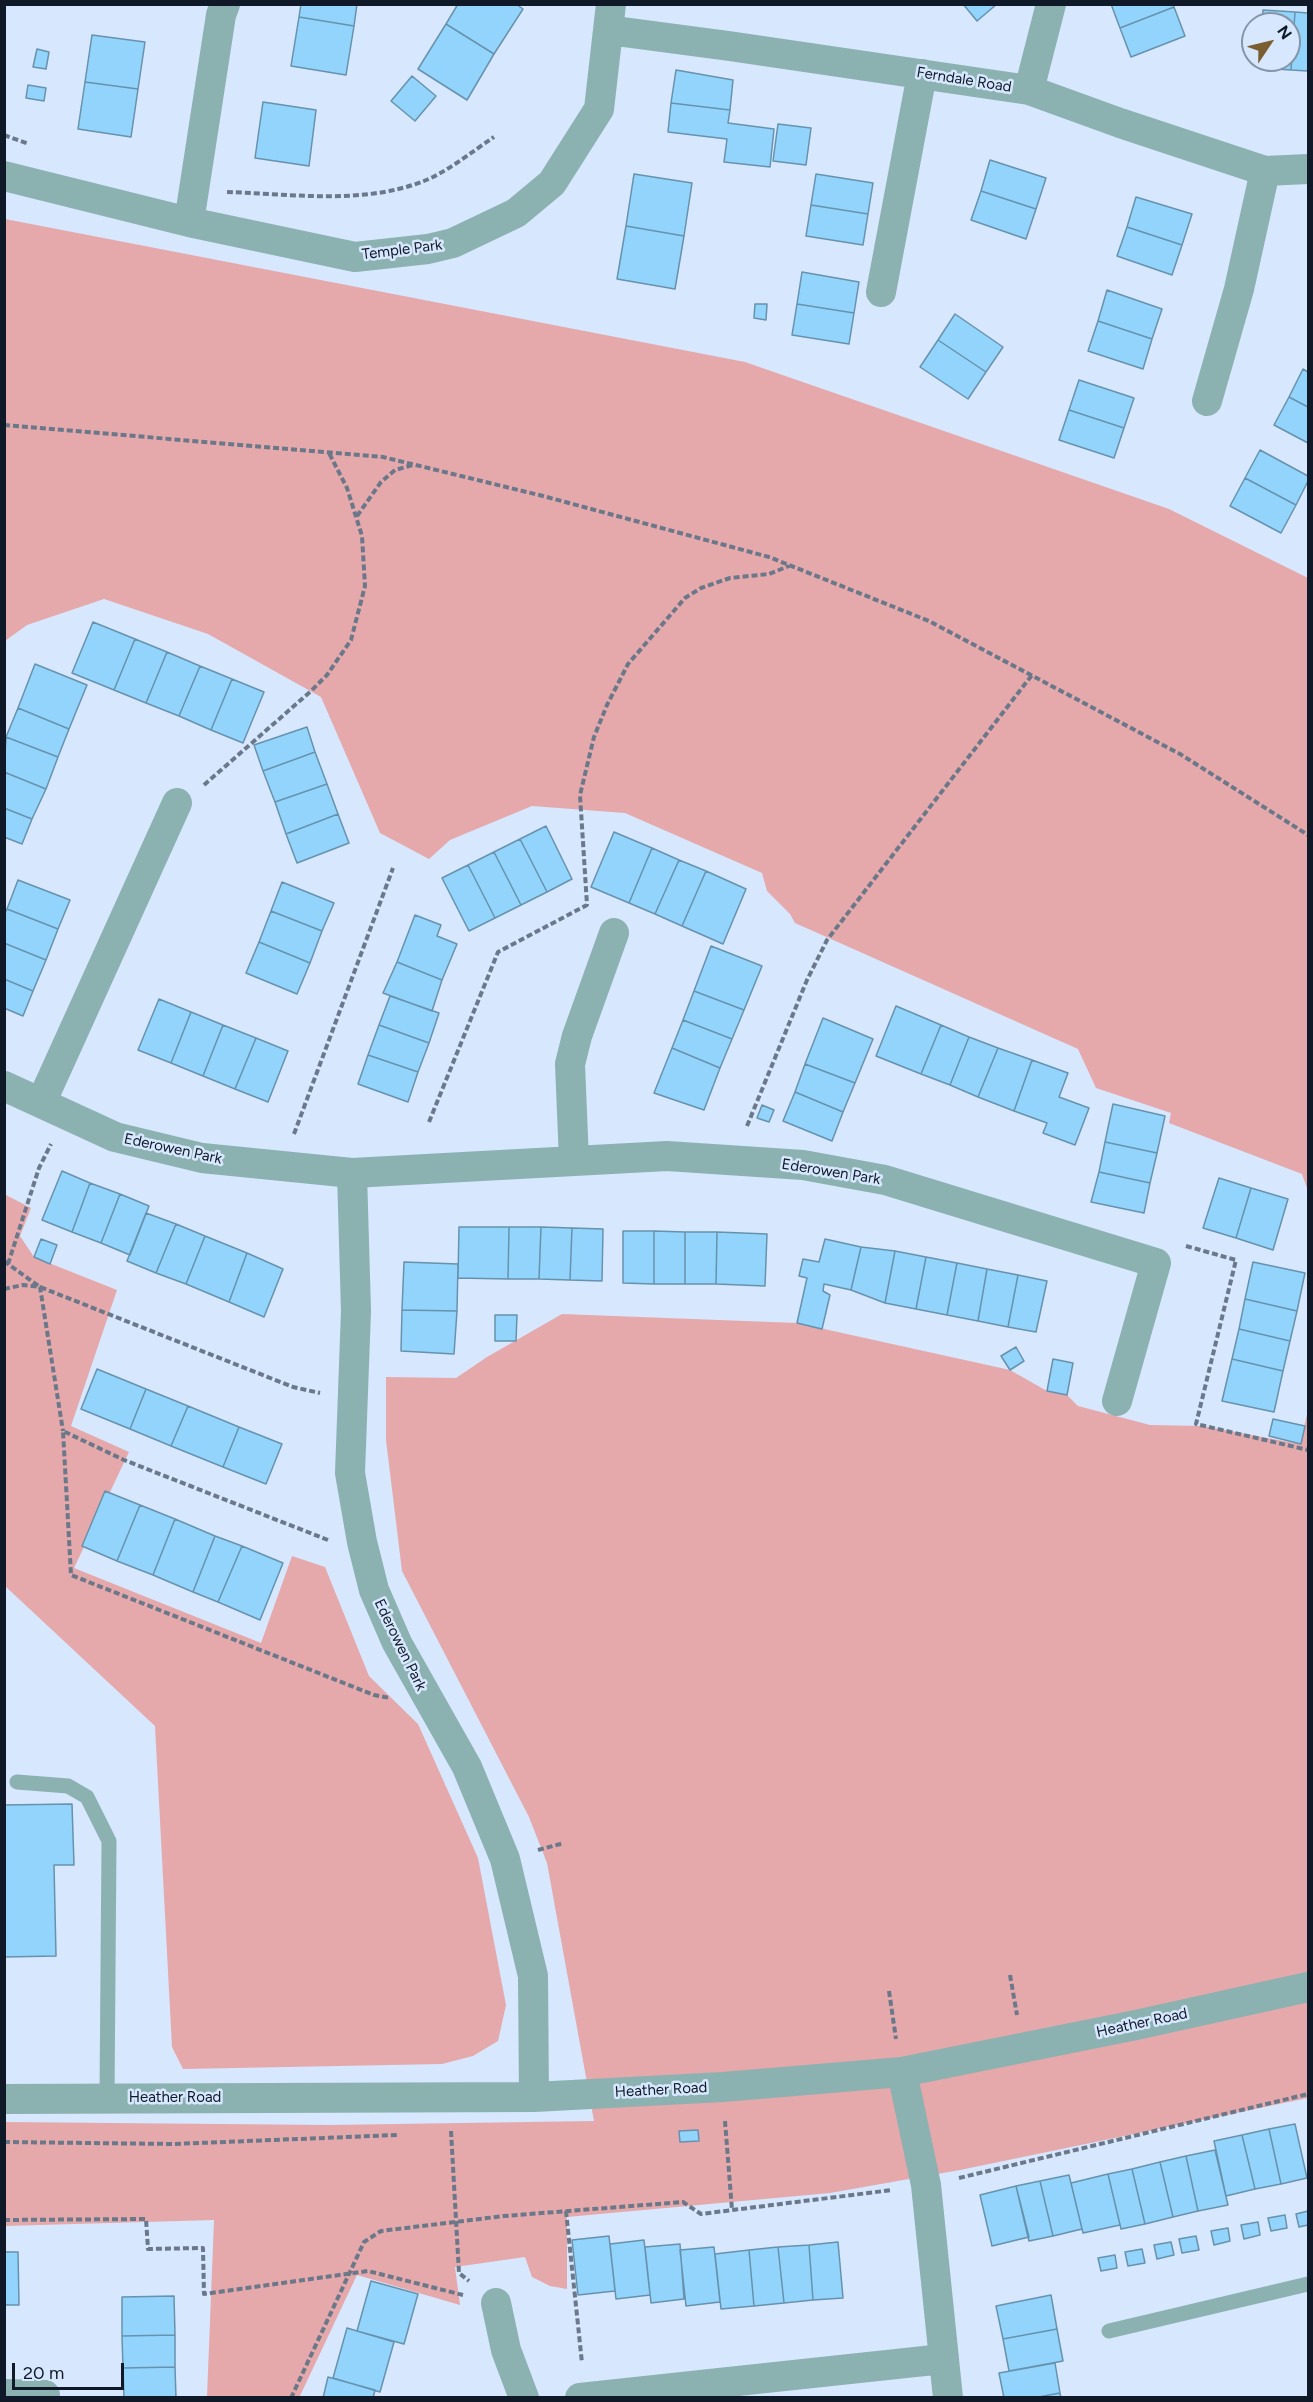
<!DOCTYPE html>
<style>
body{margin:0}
#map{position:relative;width:1313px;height:2402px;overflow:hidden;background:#d6e7fe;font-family:Figtree,sans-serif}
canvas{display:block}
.frame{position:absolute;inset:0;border:6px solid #0f1927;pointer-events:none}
.north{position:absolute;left:1241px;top:12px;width:60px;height:60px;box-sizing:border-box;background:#d6e7fe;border:2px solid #8695a8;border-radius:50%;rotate:55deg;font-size:16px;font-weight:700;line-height:24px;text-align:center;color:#0f1927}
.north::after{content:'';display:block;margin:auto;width:21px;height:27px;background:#7a5d30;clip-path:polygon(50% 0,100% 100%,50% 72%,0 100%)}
.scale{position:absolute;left:12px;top:2363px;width:112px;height:27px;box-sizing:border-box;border:3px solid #0f1927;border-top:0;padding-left:8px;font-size:18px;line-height:21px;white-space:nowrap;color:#0f1927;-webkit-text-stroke:4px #d6e7fe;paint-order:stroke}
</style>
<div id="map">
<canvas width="1313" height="2402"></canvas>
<div class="frame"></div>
<div class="north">N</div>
<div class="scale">20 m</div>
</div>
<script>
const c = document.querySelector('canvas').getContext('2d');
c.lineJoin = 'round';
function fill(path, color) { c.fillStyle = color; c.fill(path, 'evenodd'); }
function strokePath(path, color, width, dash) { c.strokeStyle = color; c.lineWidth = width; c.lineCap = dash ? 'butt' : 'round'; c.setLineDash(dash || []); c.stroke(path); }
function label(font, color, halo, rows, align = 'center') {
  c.font = font + ' Figtree,sans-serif'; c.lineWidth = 5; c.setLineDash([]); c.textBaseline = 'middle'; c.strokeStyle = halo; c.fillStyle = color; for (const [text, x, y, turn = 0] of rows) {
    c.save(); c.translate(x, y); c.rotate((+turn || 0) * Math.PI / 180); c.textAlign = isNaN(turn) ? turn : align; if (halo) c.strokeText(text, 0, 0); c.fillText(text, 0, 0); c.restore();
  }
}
const green = new Path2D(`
 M5 219 745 362 1169 509 1308 578V1191L1302 1174 1169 1123 1171 1113 1096 1088 1078 1049 795 923 790 914 767 891 762 873 625 813 532 806 450 840 429 859 380 833 321 697 208 634 104 599 27 625 5 641Z
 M4 1194 31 1208 20 1236 34 1257 117 1290 71 1426 129 1452 74 1568 261 1643 292 1556 325 1567 369 1676 418 1724 478 1858 506 2005 498 2041 473 2056 442 2064 183 2069 172 2047 155 1726 5 1586Z
 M562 1314 797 1323 1010 1370 1047 1391 1067 1395 1078 1406 1150 1425 1203 1426 1300 1444 1308 1410V2098L960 2170 830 2193 567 2217V2289L550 2286 532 2277 525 2257 455 2267 460 2305 357 2275 299 2398 207 2397 214 2220 5 2226 4 2122 330 2125 594 2121 547 1863 529 1817 402 1571 386 1440V1377L456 1378 487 1357Z`);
const building = new Path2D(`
 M301 4H357L354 26 299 17Z
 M458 4H516L523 9 494 54 446 24Z
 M963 4H997L977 21Z
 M1111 4H1173L1174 7 1120 28Z
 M1174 7 1185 36 1131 57 1120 28Z
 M1263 10 1295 12 1291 70 1259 68V60H1289V24H1262Z
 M1295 12 1308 13V71L1291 70Z
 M299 17 354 26 346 75 291 66Z
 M446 24 494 54 467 100 418 69Z
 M92 35 145 42 138 89 85 82Z
 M37 49 49 52 46 69 33 67Z
 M676 70 733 80 730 110 671 103Z
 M412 76 436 96 415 121 391 101Z
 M85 82 138 89 131 137 78 129Z
 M28 85 46 88 44 101 26 98Z
 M263 102 316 110 309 166 255 158Z
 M671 103 730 110 728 123 774 129 770 167 724 162 727 139 668 132Z
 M778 124 811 128 806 165 773 161Z
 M990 160 1046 178 1036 209 981 191Z
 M634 174 692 183 684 236 626 226Z
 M816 174 873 183 868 214 811 205Z
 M981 191 1036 209 1026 239 971 220Z
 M1136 197 1192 214 1182 245 1127 227Z
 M811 205 868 214 863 245 806 236Z
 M626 226 684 236 675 289 617 279Z
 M1127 227 1182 245 1172 275 1117 256Z
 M802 272 859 282 854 313 797 304Z
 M1107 290 1162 309 1152 339 1098 321Z
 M755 304H767L766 320 754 318Z
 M797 304 854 313 849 344 792 335Z
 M955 314 1003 347 986 372 938 340Z
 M1098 321 1152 339 1143 369 1088 351Z
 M938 340 986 372 968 399 920 367Z
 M1303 369 1308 372V407L1289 397Z
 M1079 380 1134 398 1124 428 1069 410Z
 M1289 397 1308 407V443L1274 425Z
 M1069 410 1124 428 1114 458 1059 440Z
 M1260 450 1308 476V481L1296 505 1245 478Z
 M1245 478 1296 505 1281 533 1230 506Z
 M93 622 135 639 114 690 72 673Z
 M135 639 167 652 146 703 114 690Z
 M167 652 200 666 179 716 146 703Z
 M35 664 87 685 69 729 18 708Z
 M200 666 232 679 211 730 179 716Z
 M232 679 264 692 243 743 211 730Z
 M18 708 69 729 58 757 6 737Z
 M307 727 315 752 263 771 254 745Z
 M6 737 58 757 46 789 4 772Z
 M315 752 327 784 275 802 263 771Z
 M4 772 46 789 32 819 4 808Z
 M327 784 338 814 286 834 275 802Z
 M4 808 32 819 22 844 4 837Z
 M338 814 349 843 297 863 286 834Z
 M546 826 572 879 547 892 520 839Z
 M614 832 652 848 629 903 591 887Z
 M520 839 547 892 521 905 494 852Z
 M652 848 679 860 655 914 629 903Z
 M494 852 521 905 495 918 468 865Z
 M679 860 706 871 682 926 655 914Z
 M468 865 495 918 469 931 442 878Z
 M706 871 746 889 723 944 682 926Z
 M18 880 70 900 58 929 7 909Z
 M282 882 334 903 322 931 271 911Z
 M7 909 58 929 46 960 4 943V915Z
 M271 911 322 931 310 963 259 942Z
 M415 915 441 925 437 936 457 944 442 980 397 962Z
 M259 942 310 963 297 994 246 973Z
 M4 943 46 960 33 991 4 979Z
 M711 946 762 966 744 1010 694 991Z
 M397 962 442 980 432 1011 383 993Z
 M4 979 33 991 23 1016 4 1008Z
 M694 991 744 1010 732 1039 683 1020Z
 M390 996 439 1013 429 1043 379 1025Z
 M159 999 191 1012 171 1063 138 1050Z
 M896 1006 941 1025 921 1074 876 1056Z
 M191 1012 223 1025 203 1076 171 1063Z
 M823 1018 873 1039 855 1083 805 1064Z
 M683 1020 732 1039 720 1068 672 1048Z
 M223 1025 256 1038 235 1089 203 1076Z
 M379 1025 429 1043 418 1072 368 1055Z
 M941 1025 969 1037 950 1085 921 1074Z
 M969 1037 998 1048 978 1097 950 1085Z
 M256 1038 288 1051 268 1102 235 1089Z
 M672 1048 720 1068 704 1110 654 1093Z
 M998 1048 1032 1060 1014 1111 978 1097Z
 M368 1055 418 1072 408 1102 358 1084Z
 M1032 1060 1068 1073 1059 1097 1089 1108 1075 1145 1043 1133 1047 1123 1014 1111Z
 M805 1064 855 1083 843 1112 795 1092Z
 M795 1092 843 1112 832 1141 783 1121Z
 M1113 1104 1165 1116 1157 1153 1105 1142Z
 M762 1105 774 1110 769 1122 757 1118Z
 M1105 1142 1157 1153 1150 1183 1099 1172Z
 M62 1171 90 1183 72 1232 42 1220Z
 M1099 1172 1150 1183 1144 1213 1091 1202Z
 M1219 1178 1251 1188 1236 1238 1203 1228Z
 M90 1183 120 1194 101 1243 72 1232Z
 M1251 1188 1288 1199 1273 1250 1236 1238Z
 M120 1194 149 1206 130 1255 101 1243Z
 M146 1213 176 1224 156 1273 127 1261Z
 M176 1224 205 1236 186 1284 156 1273Z
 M459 1227H509L508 1279 458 1278Z
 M509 1227H541L539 1279H508Z
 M541 1227 572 1228 570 1280 539 1279Z
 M572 1228 603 1229 602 1281 570 1280Z
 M623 1231H654V1284L623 1283Z
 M654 1231 685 1232V1284H654Z
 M685 1232H717L716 1284H685Z
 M717 1232 767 1234 765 1286 716 1284Z
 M205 1236 247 1253 229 1302 186 1284Z
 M41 1239 57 1245 50 1264 34 1257Z
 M825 1239 861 1247 851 1290 824 1284 823 1291 830 1295 822 1329 797 1323 807 1278 799 1276 803 1259 819 1262Z
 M861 1247 895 1251 885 1303 851 1290Z
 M895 1251 926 1257 916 1309 885 1303Z
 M247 1253 283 1269 264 1317 229 1302Z
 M926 1257 957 1263 947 1315 916 1309Z
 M404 1262 458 1264 457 1311 402 1310Z
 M1253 1262 1305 1273 1297 1311 1245 1299Z
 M957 1263 987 1269 978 1321 947 1315Z
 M987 1269 1018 1275 1008 1327 978 1321Z
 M1018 1275 1047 1281 1036 1332 1008 1327Z
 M1245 1299 1297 1311 1290 1341 1239 1329Z
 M402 1310 457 1311 454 1354 401 1351Z
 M495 1315H517L516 1341H495Z
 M1239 1329 1290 1341 1283 1371 1232 1359Z
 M1016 1347 1024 1361 1010 1370 1001 1356Z
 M1053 1359 1073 1363 1067 1395 1047 1391Z
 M1232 1359 1283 1371 1274 1412 1222 1401Z
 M97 1369 146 1389 130 1429 81 1409Z
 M146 1389 188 1406 171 1446 130 1429Z
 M188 1406 239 1427 223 1467 171 1446Z
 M1273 1419 1305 1426 1301 1444 1269 1436Z
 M239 1427 282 1444 266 1484 223 1467Z
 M105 1491 140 1505 117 1561 82 1546Z
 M140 1505 175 1519 153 1575 117 1561Z
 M175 1519 215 1536 193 1592 153 1575Z
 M215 1536 242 1546 218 1602 193 1592Z
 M242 1546 283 1563 260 1620 218 1602Z
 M72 1804 74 1865H54L56 1956 4 1957V1805Z
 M1295 2124 1307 2178 1281 2184 1269 2129Z
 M1269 2129 1281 2184 1255 2189 1242 2135Z
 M698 2130 699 2141 680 2142 679 2131Z
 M1242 2135 1255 2189 1226 2196 1214 2141Z
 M1215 2150 1228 2205 1198 2211 1186 2156Z
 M1186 2156 1198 2211 1173 2217 1160 2162Z
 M1160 2162 1173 2217 1145 2224 1132 2169Z
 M1132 2169 1145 2224 1121 2229 1108 2174Z
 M1108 2174 1120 2225 1083 2233 1071 2183Z
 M1069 2175 1082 2229 1053 2236 1040 2181Z
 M1040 2181 1053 2236 1029 2241 1016 2186Z
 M1016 2186 1029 2237 992 2246 980 2195Z
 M1308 2211V2225L1299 2227 1296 2214Z
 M1285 2215 1287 2228 1271 2231 1268 2218Z
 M1258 2222 1260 2235 1244 2239 1241 2225Z
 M1228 2228 1230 2241 1214 2245 1211 2231Z
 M609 2236 615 2291 578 2295 572 2240Z
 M1196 2236 1199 2250 1182 2253 1179 2239Z
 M644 2240 650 2295 616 2299 610 2244Z
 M838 2242 843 2298 813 2300 809 2245Z
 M1171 2242 1174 2255 1157 2259 1154 2245Z
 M680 2244 684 2299 651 2303 645 2247Z
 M809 2245 813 2300 784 2303 778 2247Z
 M714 2247 720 2302 686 2306 680 2250Z
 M778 2247 784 2303 754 2306 749 2250Z
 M1142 2249 1145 2263 1128 2266 1125 2252Z
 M749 2250 754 2306 721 2309 715 2254Z
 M4 2252H18L19 2305H4Z
 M1115 2255 1117 2268 1101 2271 1098 2258Z
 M371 2281 418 2294 404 2344 357 2331Z
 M1051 2295 1057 2329 1003 2339 996 2306Z
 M174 2296 175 2335 122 2336V2297Z
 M347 2328 394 2342 380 2392 333 2378Z
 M1057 2329 1063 2361 1009 2371 1003 2339Z
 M175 2335V2367L123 2368 122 2336Z
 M1055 2363 1060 2393 1033 2398H1004L999 2373Z
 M175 2367 176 2398H124L123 2368Z
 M328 2377 375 2390 373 2398H323Z
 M1060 2393 1061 2398H1033Z`);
const path = new Path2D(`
 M4 135 29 144
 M227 192C292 194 363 205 424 181 447 172 473 151 494 137
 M4 425 383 457 543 496 769 557 929 621 1180 754 1308 835
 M357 516 381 482 395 470 413 465
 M204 785 311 691 327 675 351 640 365 586 362 536 347 488 329 453
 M429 1122 498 952 587 905 580 795 594 737 607 705 628 664 685 598 701 588 730 578 769 574 789 566
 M747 1126 807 980 827 940 1032 675
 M294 1134 393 868
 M1186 1246 1236 1260 1196 1424 1308 1450
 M4 1261 40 1287 293 1387 320 1393
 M8 1264 39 1168 51 1144
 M4 1289 23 1285 40 1287 63 1431
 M328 1540 124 1460 63 1431 71 1575 374 1695 390 1698
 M538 1850 564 1843
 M1010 1975 1017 2015
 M889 1991 896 2039
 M725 2121 732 2210
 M451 2131 459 2273 469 2281
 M4 2142 174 2144 397 2135
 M959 2178 1308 2094
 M566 2211 582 2363
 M4 2220 146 2219 148 2249 203 2248 204 2294 368 2271 463 2295
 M291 2398 364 2242 381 2231 504 2216 683 2202 701 2214 892 2190`);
const lane = new Path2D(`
 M17 1782 68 1786 87 1797 109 1841 107 2099
 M1109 2331 1308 2284`);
const street = new Path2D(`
 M608 30 729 46 1029 90 1120 123 1265 171 1308 169
 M1029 90 1051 4
 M4 176 189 222 355 257 428 249 453 243 516 213 552 183 599 109 611 4
 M189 222 221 15 225 4
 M881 292 922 74
 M1207 401 1239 289 1265 171
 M4 1086 115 1137 202 1158 352 1173 356 1311 350 1473 362 1542 374 1590 397 1643 467 1767 505 1859 533 1976 534 2097
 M41 1103 177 803
 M574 1161 570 1064 577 1036 614 933
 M352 1173 667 1156 803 1165 885 1180 1156 1263 1117 1401
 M902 2072 926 2185 948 2398
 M4 2099 534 2097 723 2087 902 2072 1136 2025 1308 1987
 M496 2303 506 2350 524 2398
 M4 2394 45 2395
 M580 2398 943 2359`);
const streetNames = [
 ["Ferndale Road",964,80,9],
 ["Temple Park",402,250,-7],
 ["Ederowen Park",173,1149,12],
 ["Ederowen Park",831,1172,9],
 ["Ederowen Park",400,1645,64],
 ["Heather Road",1142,2023,-12],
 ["Heather Road",661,2090,-3],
 ["Heather Road",175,2098]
];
fill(green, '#e5a9ab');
fill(building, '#92d4fc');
strokePath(building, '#6792ad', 1.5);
strokePath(path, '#6b788a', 4, [6, 3]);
strokePath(lane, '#8cb1b1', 15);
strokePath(street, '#8cb1b1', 30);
label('15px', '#0f1927', '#d6e7fe', streetNames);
</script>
